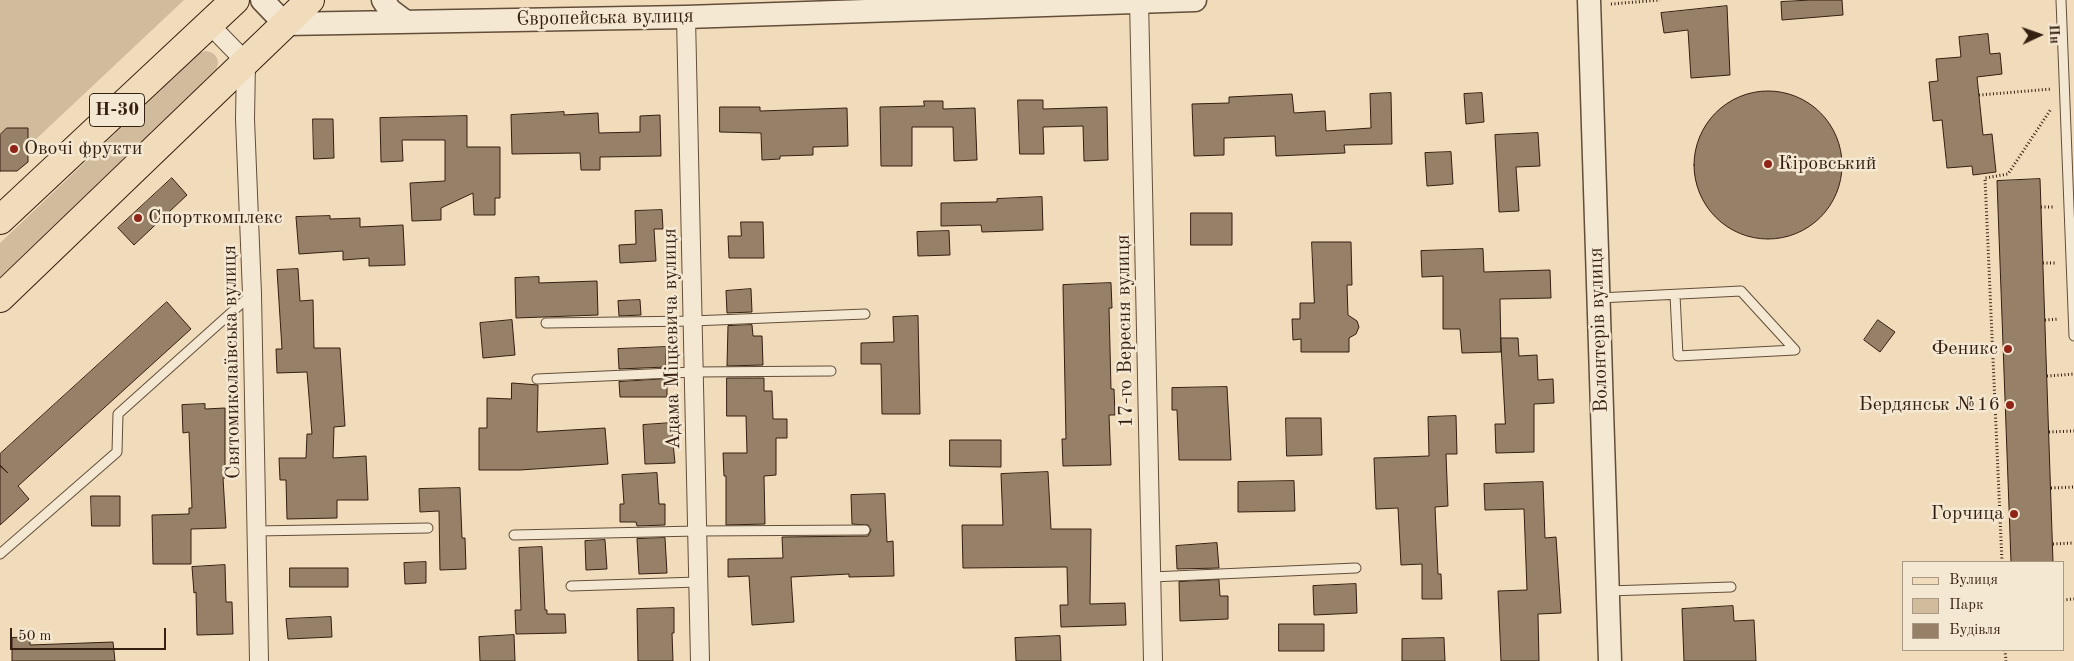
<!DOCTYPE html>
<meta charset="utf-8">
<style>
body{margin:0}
#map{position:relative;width:2074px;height:661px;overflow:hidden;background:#f0dbba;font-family:"Old Standard TT",serif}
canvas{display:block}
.legend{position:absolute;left:1902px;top:561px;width:162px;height:90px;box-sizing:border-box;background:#f5e8d2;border:1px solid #a89884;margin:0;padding:6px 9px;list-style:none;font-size:15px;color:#341f10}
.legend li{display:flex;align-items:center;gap:10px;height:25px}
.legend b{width:25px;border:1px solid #a89884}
.north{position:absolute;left:2014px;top:10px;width:50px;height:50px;-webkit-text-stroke:4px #f5e8d2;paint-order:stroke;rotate:87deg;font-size:14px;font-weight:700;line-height:20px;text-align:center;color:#341f10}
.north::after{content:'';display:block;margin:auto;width:18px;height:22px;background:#341f10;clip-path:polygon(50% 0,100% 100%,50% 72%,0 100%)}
.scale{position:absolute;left:10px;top:628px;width:156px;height:22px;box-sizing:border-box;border:2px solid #341f10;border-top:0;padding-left:6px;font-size:15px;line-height:18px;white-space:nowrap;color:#341f10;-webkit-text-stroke:4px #f5e8d2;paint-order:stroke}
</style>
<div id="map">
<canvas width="2074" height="661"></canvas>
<ul class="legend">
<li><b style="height:6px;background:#f0dbba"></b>Вулиця</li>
<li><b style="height:14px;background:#d0bb9d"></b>Парк</li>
<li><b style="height:14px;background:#968168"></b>Будівля</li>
</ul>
<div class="north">Пн</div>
<div class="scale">50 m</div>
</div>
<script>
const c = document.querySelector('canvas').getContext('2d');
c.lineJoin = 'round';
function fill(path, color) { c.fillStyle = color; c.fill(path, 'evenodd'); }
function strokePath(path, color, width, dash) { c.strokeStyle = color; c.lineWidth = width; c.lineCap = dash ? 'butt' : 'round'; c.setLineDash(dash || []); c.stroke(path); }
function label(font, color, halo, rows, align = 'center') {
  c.font = font + ' "Old Standard TT",serif'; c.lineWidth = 5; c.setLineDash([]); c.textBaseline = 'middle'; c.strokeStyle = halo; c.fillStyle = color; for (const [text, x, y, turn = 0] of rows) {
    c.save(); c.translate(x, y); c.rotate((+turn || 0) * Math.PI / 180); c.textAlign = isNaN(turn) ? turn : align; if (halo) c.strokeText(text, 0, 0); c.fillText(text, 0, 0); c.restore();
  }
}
const green = new Path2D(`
 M0 0H184L0 173Z
 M205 51C216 52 221 60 216 70L0 277V243L200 53Z`);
const building = new Path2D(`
 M1811 0H1842L1843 15 1782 20 1781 2Z
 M1727 6 1730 75 1691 78 1688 30 1664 33 1661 13Z
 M1988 34 1990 54 2000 53 2002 74 1977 77 1983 135 1992 134 1996 172 1973 175 1972 166 1947 168 1942 120 1933 121 1929 82 1938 81 1936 59 1961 57 1959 37Z
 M1694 165a74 74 0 1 1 148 0a74 74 0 1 1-148 0Z
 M1391 93 1392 144 1344 145 1345 153 1276 156 1275 136 1224 138V155L1194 156 1192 104 1229 103V97L1292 94 1294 113 1325 111 1326 131 1371 128 1370 94Z
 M1482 93 1484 122 1466 124 1464 94Z
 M1018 100H1043V109L1107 107 1108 160 1084 161 1083 126 1043 127 1044 154H1020Z
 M924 101H943V109L975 108 977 160 954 161 953 127H912V166H881L880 107 924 106Z
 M720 107H760V111L847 108 848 146 813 147V155L780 156V159L762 160 761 133 720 132Z
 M564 112V115L598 113 599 133 640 132V116L660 115 661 156 600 157V170H581L580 153 512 154 511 115Z
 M467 116V147H500V198H495V215H474L473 193 441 208V220L412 221 410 183 445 181V140H402L403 161 381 162 380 118Z
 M313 119H333L334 158 314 159Z
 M7 128H28V162L17 171H0V135Z
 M1538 133 1540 166 1516 167 1519 211 1499 212 1495 135Z
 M1451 152 1453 184 1427 186 1425 153Z
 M172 178 187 195 134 245 118 228Z
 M2040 179 2053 562H2011L1997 181Z
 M1042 197 1043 230 982 232 981 225 941 226V203L997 202V199Z
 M662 210 663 229H654L656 261 620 263 619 245 636 244 635 211Z
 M1191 213H1232V245H1191Z
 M330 216V219L360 218V227L403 225 405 265 369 266V258L343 260V251L299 254 296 217Z
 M741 222H763L764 258H729L728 236H741Z
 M949 231 950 255 918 256 917 232Z
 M1312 242H1351L1352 285H1347L1348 315 1357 321 1359 327 1356 334 1349 338V352H1301V339L1293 340 1292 319H1300V303H1314Z
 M1483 249 1484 272 1550 270 1551 298 1500 299 1501 352 1462 353 1460 329H1443V276L1422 277 1421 251Z
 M298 269 300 301 313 300 314 348H340L345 426 334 427 333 458 366 456 368 500H337V518L287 519 286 480H280L279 458H306L307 434H312L307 372 277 373 276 349H282L277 270Z
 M539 277V283L597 281 598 315 516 318 515 278Z
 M1111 283 1112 308H1109L1111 389H1114L1115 415H1109L1111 465 1063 466 1062 439H1066L1063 285Z
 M751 289 752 312 727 313 726 291Z
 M640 300 641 315 619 316 618 301Z
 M167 302 191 329 18 486 29 499 0 525V466L8 473 0 465V454Z
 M918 316 920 414H882L881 364H861V343L894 342 893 317Z
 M512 320 515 355 483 358 480 323Z
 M1878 320 1895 332 1880 352 1864 340Z
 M752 325 753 336H762L763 365 727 366 728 326Z
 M1501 338H1518L1519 356 1537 355 1538 380 1553 379 1554 403 1534 404V452L1496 453 1495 424H1505Z
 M666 347V367L619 369 618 349Z
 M727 378H764V391H772L773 419H787V438H776V475L764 476 765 524 726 525V476H724L723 453H747L746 416H727Z
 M667 379V397H620L619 382Z
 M512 383 538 385 537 432 605 428 608 464 520 470H479V428H487V398L511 399Z
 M1227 387 1231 460H1179L1177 410H1172V388Z
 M205 404V409L225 408V478H223L226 528 191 529V564H153L152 515 189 514V508H192L189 432 183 433 182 405Z
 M1456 416 1457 454H1446L1448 506 1435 507 1438 574H1441L1442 599H1422V564L1401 565 1398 508 1376 509 1374 458 1429 456 1428 417Z
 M1286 418H1321L1322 455 1287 456Z
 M671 423 675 463 645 464 643 425Z
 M950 440H1001V467L950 466Z
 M1048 472 1051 529H1091L1090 604 1125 603 1126 625 1061 627 1060 605H1068L1067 567 963 568 962 525H1003L1001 474Z
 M657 473 659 504H665V525L637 526 636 522H620V504H624L622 475Z
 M1294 481 1295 511 1238 512V482Z
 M1543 482 1545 538 1556 537 1561 613 1538 614 1539 661H1501L1498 591 1527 590 1524 509 1485 510 1484 484Z
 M460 488 462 538H465L466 569 440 570 439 511 420 512 419 489Z
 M885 494 887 542 893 541 894 576 849 577V574L791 577 794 622 752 625 749 576 728 577V559L783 558 782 537 868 536 871 530 868 525 852 524 851 495Z
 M91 496H120V526H92Z
 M665 538 667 573 639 574 637 539Z
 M605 540 607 569 586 570 585 541Z
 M1217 543 1219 568 1177 569 1176 546Z
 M542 547 545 610H547V614H565L566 633 516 634 515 610H521L519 548Z
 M426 562V583L405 584 404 563Z
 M225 565 226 602H232L233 634 197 635 196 592 194 593 192 567Z
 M290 568H348V587H290Z
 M1219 580 1220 596H1228V619L1180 621 1179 582Z
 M1356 584 1357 613 1314 615 1313 586Z
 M1733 606 1734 621 1754 620 1756 661H1684L1682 609Z
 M674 608V633H672L673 661H638L637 609Z
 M331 617 332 637 288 639 286 619Z
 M1279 624H1324V651H1279Z
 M514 635 515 661H480L479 637Z
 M1060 636 1061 661H1016L1015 638Z
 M30 637V645L113 642 115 661H12V638Z
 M1444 638 1445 661H1402V639Z`);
const path = new Path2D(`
 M1611 4 1660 0
 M1979 95 2052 89
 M2041 207H2055
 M2043 263H2057
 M2045 320 2059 319
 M2047 376 2074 374
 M2049 432 2074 431
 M2051 488 2074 487
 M2053 544 2074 543
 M2002 562 1985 178 2008 174 2051 109
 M2063 600 2074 599
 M2005 650 2006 661`);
const service = new Path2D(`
 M2061 0 2074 336
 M1599 298 1741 291 1795 350 1678 356 1675 295
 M546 323 692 321 865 314
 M537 379 694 372 831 371
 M256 531 428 528
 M514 535 697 531 865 530
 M0 554 117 452 118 414 252 294
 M1151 577 1356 568
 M571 586 698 582
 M1608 591 1731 587`);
const minor = new Path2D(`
 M1139 0 1153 661
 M686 17 700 661
 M209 24 246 62 245 119 252 294 259 661`);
const tertiary = new Path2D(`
 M262 0 285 24 686 17 1195 0
 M383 0 390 10 406 22
 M1589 0 1610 661`);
const primary = new Path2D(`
 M0 220 235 0
 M0 298 310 0`);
const markers = [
 [14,149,5,"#8f2418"],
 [1768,164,5,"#8f2418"],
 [138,218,5,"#8f2418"],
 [2008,349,5,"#8f2418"],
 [2010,405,5,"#8f2418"],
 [2014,514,5,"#8f2418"]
];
const shields = [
 [117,110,55]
];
const shieldNames = [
 ["Н-30",117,110]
];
const streetNames = [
 ["Європейська вулиця",605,18,-1],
 ["Волонтерів вулиця",1599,330,-92],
 ["17-го Вересня вулиця",1125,331,-91],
 ["Адама Міцкевича вулиця",672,339,-91],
 ["Святомиколаївська вулиця",232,362,-91]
];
const poiNames = [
 ["Овочі фрукти",24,149],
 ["Кіровський",1778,164],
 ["Спорткомплекс",148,218],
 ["Феникс",1998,349,"right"],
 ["Бердянськ №16",2000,405,"right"],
 ["Горчица",2004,514,"right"]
];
fill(green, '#d0bb9d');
fill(building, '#968168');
strokePath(building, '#341f10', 1);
strokePath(service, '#634e3a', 11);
strokePath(minor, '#634e3a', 20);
strokePath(tertiary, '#634e3a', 25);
strokePath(primary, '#341f10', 30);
strokePath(path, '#341f10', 3, [1, 2.5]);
strokePath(service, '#f5e8d2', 9);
strokePath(minor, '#f5e8d2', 18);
strokePath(tertiary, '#f5e8d2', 22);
strokePath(primary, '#f0dbba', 28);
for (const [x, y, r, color] of markers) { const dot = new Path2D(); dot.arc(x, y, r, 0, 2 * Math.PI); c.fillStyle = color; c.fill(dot); strokePath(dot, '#f5e8d2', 2); }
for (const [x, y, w] of shields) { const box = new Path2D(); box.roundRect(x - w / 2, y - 16.5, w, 33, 4); c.fillStyle = '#f5e8d2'; c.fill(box); strokePath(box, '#341f10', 1); }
label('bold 19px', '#341f10', null, shieldNames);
label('20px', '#341f10', '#f5e8d2', streetNames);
label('20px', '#341f10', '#f5e8d2', poiNames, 'left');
</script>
